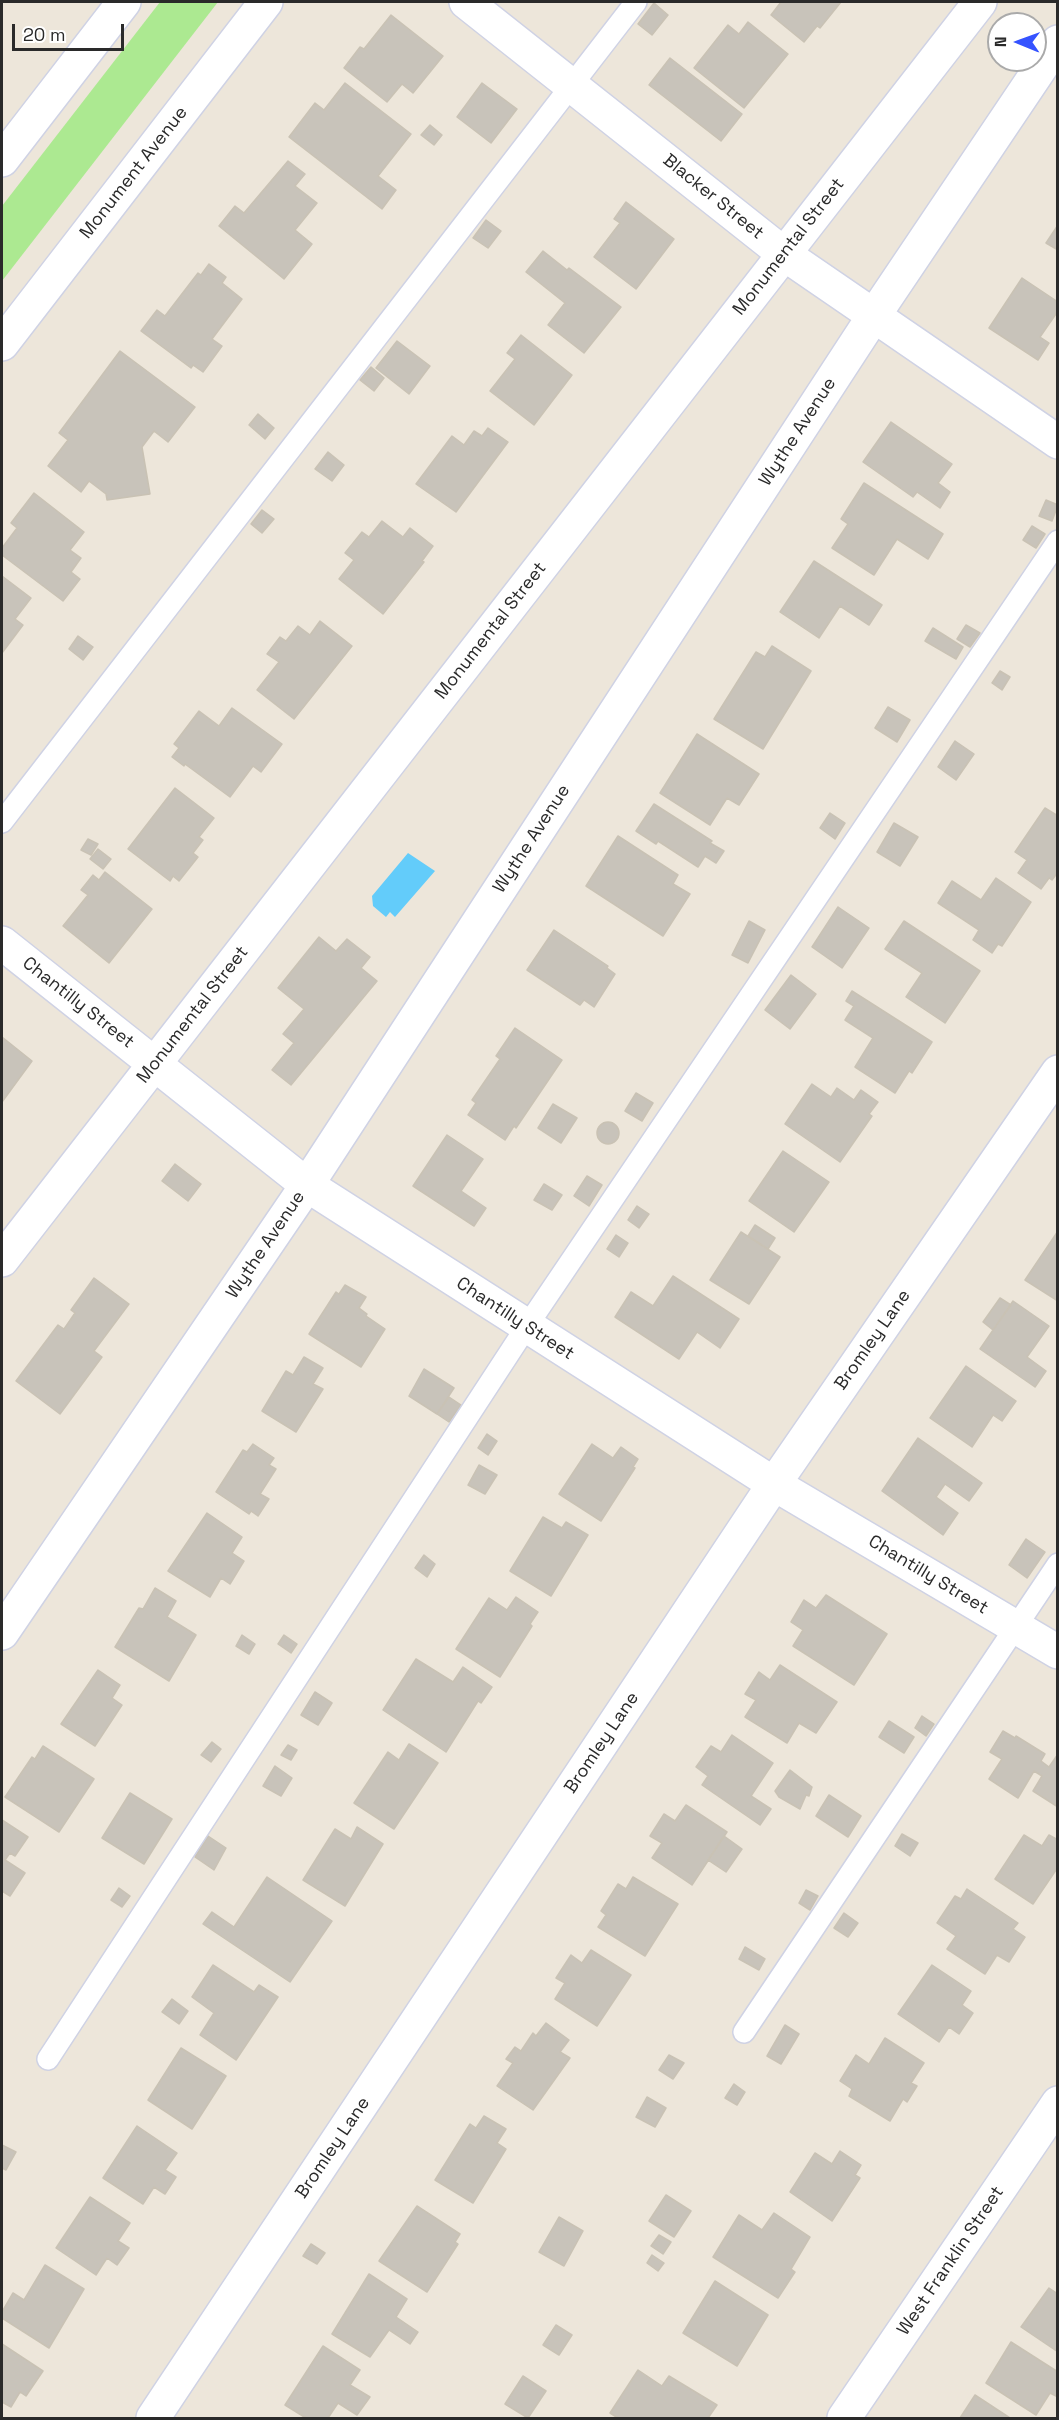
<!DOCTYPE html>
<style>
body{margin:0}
#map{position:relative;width:1059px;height:2420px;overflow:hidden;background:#ede6da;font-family:"Space Grotesk",sans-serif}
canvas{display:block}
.frame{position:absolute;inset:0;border:3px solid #2a2a2a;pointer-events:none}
.north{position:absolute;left:987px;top:12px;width:60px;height:60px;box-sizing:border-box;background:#fff;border:2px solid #aaa;border-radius:50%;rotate:271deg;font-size:16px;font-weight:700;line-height:24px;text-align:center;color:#2a2a2a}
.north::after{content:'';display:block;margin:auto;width:21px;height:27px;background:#3553ff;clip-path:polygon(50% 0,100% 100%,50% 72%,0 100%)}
.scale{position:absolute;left:12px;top:24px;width:112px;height:27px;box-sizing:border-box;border:3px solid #2a2a2a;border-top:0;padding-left:8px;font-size:18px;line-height:21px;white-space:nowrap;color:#2a2a2a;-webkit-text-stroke:4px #fff;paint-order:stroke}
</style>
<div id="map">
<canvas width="1059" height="2420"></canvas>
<div class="frame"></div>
<div class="north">N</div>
<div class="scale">20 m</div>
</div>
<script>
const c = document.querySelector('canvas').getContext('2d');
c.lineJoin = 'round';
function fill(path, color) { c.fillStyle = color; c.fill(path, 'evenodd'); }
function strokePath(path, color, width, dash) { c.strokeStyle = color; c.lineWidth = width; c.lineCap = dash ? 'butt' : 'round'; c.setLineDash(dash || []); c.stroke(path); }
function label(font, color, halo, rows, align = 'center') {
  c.font = font + ' "Space Grotesk",sans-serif'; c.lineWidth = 4.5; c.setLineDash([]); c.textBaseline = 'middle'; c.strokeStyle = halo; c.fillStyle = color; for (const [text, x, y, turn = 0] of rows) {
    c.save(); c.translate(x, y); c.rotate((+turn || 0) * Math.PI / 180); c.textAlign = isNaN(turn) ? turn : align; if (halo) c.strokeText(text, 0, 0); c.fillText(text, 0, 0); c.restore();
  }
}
const green = new Path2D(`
 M160 2H218L2 281V206Z`);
const water = new Path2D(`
 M408 853 435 871 395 917 390 912 386 917 373 906 372 896Z`);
const building = new Path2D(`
 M781 2H841L820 28 817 26 804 42 771 15Z
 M654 3 668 15 652 35 638 24Z
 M391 15 443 56 413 93 402 84 387 102 344 68 360 47 364 49Z
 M748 22 788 54 744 108 694 68 728 25 739 34Z
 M670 58 742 114 721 141 649 85Z
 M345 83 411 134 378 176 396 190 382 209 289 137 315 103 324 110Z
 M482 83 517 109 491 143 457 117Z
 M430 125 442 135 434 145 421 135Z
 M288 161 305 174 295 186 317 203 295 230 312 244 284 279 219 226 235 206 244 213Z
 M626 202 674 239 636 289 594 257 620 223 614 219Z
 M486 220 501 231 488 248 473 238Z
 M1058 225V250L1046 243Z
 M543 251 567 270 569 268 621 307 584 353 548 325 565 303 526 272Z
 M209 264 226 277 222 283 242 299 212 339 222 346 203 372 193 365 191 368 141 331 157 310 165 316 198 273 201 275Z
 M1022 278 1058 302V311L1040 337 1049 343 1038 360 989 328Z
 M521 335 572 375 534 425 490 391 515 359 507 353Z
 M397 341 430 366 409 394 376 368Z
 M120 351 195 407 168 442 154 431 142 447 150 494 107 500 106 494 89 481 81 492 48 466 68 440 59 433Z
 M371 367 384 378 374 391 360 380Z
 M258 414 274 428 265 439 249 425Z
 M891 422 952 464 938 483 950 492 940 508 917 492 913 497 863 462Z
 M488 428 508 442 456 512 416 484 452 436 464 445 474 431 482 436Z
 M328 452 344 465 332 481 315 469Z
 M864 483 943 534 928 559 897 539 874 575 832 548 848 524 841 519Z
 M34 493 84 532 70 550 81 558 71 572 80 579 63 601 2 555V548L17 528 11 523Z
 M1046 500 1058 505 1052 521 1039 516Z
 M262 510 274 519 262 533 251 524Z
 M382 521 403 537 410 528 433 546 422 561 424 562 383 614 339 579 354 560 345 553 362 532 369 537Z
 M1032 526 1045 534 1036 548 1023 540Z
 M814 561 882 605 869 625 840 606 819 638 780 612Z
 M2 576 31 598 15 619 23 625 2 653Z
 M320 621 352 646 294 719 257 690 279 662 267 654 280 637 286 641 298 626 310 635Z
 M966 625 980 633 970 647 957 639Z
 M933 628 963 647 956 659 925 641Z
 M78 636 93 647 83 660 69 649Z
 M772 646 811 671 763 749 714 719 756 652 765 657Z
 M1000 671 1010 677 1002 690 992 683Z
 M888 707 910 720 897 742 875 728Z
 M232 708 282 744 261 772 253 766 230 797 185 764 184 766 172 757 179 748 174 744 199 711 219 726Z
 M697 734 759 774 739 805 727 798 710 825 660 793Z
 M955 741 974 754 956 780 938 767Z
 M175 788 214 818 199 837 203 840 193 853 198 857 179 881 173 876 170 881 128 849Z
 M654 804 712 841 710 843 724 851 716 863 705 856 698 867 658 841 656 844 636 831Z
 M1045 808 1058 816V872L1052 880 1049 878 1041 889 1018 873 1027 860 1015 852Z
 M830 813 845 823 835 839 820 828Z
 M894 823 918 837 900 866 877 852Z
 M618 836 678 875 673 884 690 894 663 936 586 886Z
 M88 839 98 844 91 855 81 850Z
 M98 849 111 859 103 869 90 859Z
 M105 872 152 909 109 963 63 926 88 895 81 890 93 875 99 880Z
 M996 878 1031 902 1002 946 998 944 992 953 973 940 979 930 938 903 952 881 981 900Z
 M838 907 869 928 842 968 812 947Z
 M749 921 765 930 748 963 732 955Z
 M904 921 980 971 945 1023 906 997 922 973 885 949Z
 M554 930 608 966 607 968 615 974 594 1007 584 1000 580 1005 527 970Z
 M319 937 336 951 347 939 370 957 361 968 377 981 291 1085 272 1070 294 1043 283 1034 304 1009 278 988Z
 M791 975 816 994 790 1029 765 1010Z
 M852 991 932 1042 912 1073 909 1071 895 1093 855 1067 873 1038 845 1020 854 1006 846 1001Z
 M515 1028 562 1060 516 1128 514 1126 505 1140 468 1115 476 1103 472 1100 500 1059 496 1056Z
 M2 1037 32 1061 2 1102Z
 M812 1084 831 1097 837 1088 854 1100 861 1090 878 1102 869 1114 872 1116 840 1162 785 1124Z
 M636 1093 653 1103 642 1121 625 1111Z
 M553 1104 577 1118 561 1143 538 1128Z
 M597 1133a11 11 0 1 1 22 0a11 11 0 1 1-22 0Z
 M447 1135 483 1159 461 1191 486 1208 474 1226 413 1186Z
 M783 1151 829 1182 794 1232 749 1201Z
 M175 1164 201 1184 188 1201 162 1181Z
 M587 1176 602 1185 589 1206 574 1196Z
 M544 1184 562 1195 552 1210 534 1200Z
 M637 1206 649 1214 639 1228 628 1220Z
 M755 1225 775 1238 768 1249 748 1236Z
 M1058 1231V1301L1025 1280Z
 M741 1232 780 1257 749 1304 710 1280Z
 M616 1235 628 1243 619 1257 607 1249Z
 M673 1276 739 1319 720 1348 697 1332 679 1359 615 1317 631 1292 653 1306Z
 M94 1278 129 1304 94 1351 102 1357 60 1414 16 1381 58 1325 64 1329 75 1313 71 1310Z
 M345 1285 366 1297 359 1308 367 1314 366 1316 385 1329 361 1367 309 1334 336 1292 339 1294Z
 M1000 1298 1011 1305 993 1330 983 1322Z
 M1013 1301 1049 1326 1027 1357 1046 1371 1035 1387 980 1349Z
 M304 1357 323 1368 313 1384 323 1389 296 1432 262 1411 286 1371 293 1375Z
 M966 1366 1016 1401 1002 1421 993 1415 972 1447 930 1418Z
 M424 1369 454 1388 437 1414 409 1396Z
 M449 1397 461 1405 449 1422 437 1414Z
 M487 1434 497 1441 488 1455 478 1448Z
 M918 1438 982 1483 969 1501 945 1484 936 1497 958 1513 943 1535 882 1491Z
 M253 1444 274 1458 269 1465 276 1469 260 1494 269 1499 258 1516 251 1511 249 1514 216 1492 243 1450 247 1452Z
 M592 1444 613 1458 621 1447 638 1459 633 1467 635 1468 601 1521 559 1494Z
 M479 1465 497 1475 485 1494 468 1485Z
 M207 1513 242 1537 232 1553 244 1561 230 1584 221 1578 210 1597 168 1571Z
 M543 1517 562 1528 566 1522 588 1535 551 1596 510 1571Z
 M1026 1539 1045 1552 1027 1578 1009 1565Z
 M424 1555 435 1564 427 1577 415 1568Z
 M155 1588 176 1601 167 1617 196 1635 169 1681 115 1647 139 1608 143 1609Z
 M826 1595 887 1634 854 1685 793 1646 803 1630 791 1622 804 1600 816 1608Z
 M516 1597 538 1612 530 1624 532 1626 500 1677 456 1649 489 1598 507 1610Z
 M242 1635 255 1644 249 1654 236 1646Z
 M284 1635 297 1644 291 1653 278 1644Z
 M416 1659 453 1682 463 1667 492 1687 481 1703 478 1701 446 1752 383 1710Z
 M780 1665 837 1702 816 1733 799 1723 787 1743 745 1717 756 1700 745 1694 759 1672 770 1680Z
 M98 1670 120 1685 112 1698 122 1705 95 1746 61 1724Z
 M315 1692 332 1703 318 1725 301 1715Z
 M922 1716 934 1724 926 1736 915 1728Z
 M889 1721 914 1737 904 1753 879 1737Z
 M1003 1731 1015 1738 1016 1736 1045 1754 1041 1761 1049 1767 1058 1754V1807L1033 1791 1042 1776 1034 1771 1018 1798 989 1779 1002 1759 990 1752Z
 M732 1735 773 1763 751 1796 771 1809 760 1825 702 1785 708 1776 696 1767 711 1746 721 1752Z
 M212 1742 221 1749 211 1762 201 1755Z
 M409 1744 438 1763 394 1829 354 1803 388 1752 399 1760Z
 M288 1745 297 1750 291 1760 281 1755Z
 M43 1746 94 1779 59 1832 5 1797 32 1757 35 1759Z
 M275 1766 292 1778 281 1796 263 1786Z
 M790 1770 812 1787 809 1796 806 1795 800 1809 779 1797 775 1791Z
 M130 1793 172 1819 144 1864 102 1838Z
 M829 1795 861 1816 848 1837 816 1816Z
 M686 1805 727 1832 692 1885 652 1858 662 1843 650 1836 664 1814 675 1821Z
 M2 1820 28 1837 15 1856 10 1853 5 1860 25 1873 10 1896 2 1891Z
 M357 1827 383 1844 345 1906 303 1880 335 1829 351 1839Z
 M902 1834 918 1843 910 1856 895 1846Z
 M1024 1835 1042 1846 1049 1835 1058 1840V1867L1033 1904 995 1879Z
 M208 1836 226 1848 214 1870 195 1857Z
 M724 1836 742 1849 726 1872 708 1860Z
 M267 1877 332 1921 290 1982 203 1924 212 1912 234 1927Z
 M633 1877 678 1904 645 1956 598 1927 606 1915 601 1911 618 1884 626 1889Z
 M119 1888 130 1896 122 1907 111 1900Z
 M967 1889 1018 1923 1013 1929 1025 1937 1009 1962 997 1955 985 1974 947 1949 956 1936 937 1923 955 1896 961 1899Z
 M806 1890 818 1896 810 1910 799 1903Z
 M844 1913 858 1923 848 1937 834 1928Z
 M745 1947 765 1959 759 1970 739 1959Z
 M591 1950 631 1975 597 2026 555 1999 565 1983 556 1978 571 1955 582 1963Z
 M213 1965 254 1992 259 1985 278 1997 236 2060 200 2035 214 2013 192 1997Z
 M932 1965 971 1991 962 2005 973 2013 959 2034 949 2027 939 2042 898 2014Z
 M172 1999 188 2011 179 2024 162 2012Z
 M546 2023 569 2040 560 2052 570 2058 533 2110 497 2086 513 2063 506 2059 515 2047 521 2051 533 2033 536 2036Z
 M785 2025 799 2034 781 2064 767 2056Z
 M885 2038 924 2063 911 2083 917 2086 907 2102 903 2099 890 2121 849 2096 852 2089 840 2081 856 2055 869 2064Z
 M181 2048 226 2076 192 2129 148 2100Z
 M669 2055 684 2063 673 2079 659 2070Z
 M734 2084 745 2092 737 2105 725 2098Z
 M647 2097 666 2108 655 2127 636 2117Z
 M484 2116 506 2129 497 2143 506 2149 473 2203 435 2180 470 2124 476 2128Z
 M137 2126 177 2153 165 2170 176 2177 165 2194 154 2187 143 2204 103 2178Z
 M2 2145 16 2152 6 2170 2 2168Z
 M840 2151 861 2165 855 2175 860 2178 832 2221 790 2192 815 2153 832 2164Z
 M666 2195 691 2211 674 2237 649 2221Z
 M90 2197 130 2223 118 2241 129 2248 117 2265 107 2258 96 2275 56 2248Z
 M417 2206 460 2234 455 2242 458 2244 427 2292 379 2261Z
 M774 2213 810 2237 791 2269 795 2272 778 2298 713 2257 739 2215 762 2230Z
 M559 2217 583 2231 564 2266 539 2252Z
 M659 2235 671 2242 663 2254 651 2246Z
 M311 2244 325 2253 317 2264 303 2256Z
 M652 2255 664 2263 658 2271 647 2263Z
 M45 2265 84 2289 49 2348 2 2318V2312L13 2293 24 2300Z
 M369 2274 407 2299 396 2317 418 2332 410 2344 389 2330 370 2357 332 2334Z
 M715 2281 768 2315 737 2366 683 2333Z
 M1049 2288 1058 2294V2352L1021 2327Z
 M556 2325 572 2335 559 2355 543 2345Z
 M1011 2342 1058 2372V2397L1050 2393 1036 2415 986 2383Z
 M2 2344 43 2371 26 2396 20 2392 11 2407 2 2402Z
 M323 2346 360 2370 350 2385 370 2397 357 2415 338 2403 328 2418H306L285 2405Z
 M638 2370 662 2386 669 2376 717 2405 708 2418H618L610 2413Z
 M523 2376 546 2391 528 2418 505 2404Z
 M975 2395 1010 2418H960Z`);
const service = new Path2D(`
 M2 822 636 2
 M744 2032 1058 1564
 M48 2059 527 1326 1058 541`);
const minor = new Path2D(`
 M466 2 784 254 1058 442
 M2 943 307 1185 774 1484 1058 1652
 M2 1260 980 2
 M2 1633 307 1185 873 317 1058 42
 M153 2418 774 1484 1058 1072
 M844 2418 1058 2103`);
const tertiary = new Path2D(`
 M2 160 124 2
 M2 344 266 2`);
const streetNames = [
 ["Monument Avenue",134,173,-52],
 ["Blacker Street",713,197,39],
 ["Monumental Street",789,247,-52],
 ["Wythe Avenue",798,432,-57],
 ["Monumental Street",491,631,-52],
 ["Wythe Avenue",532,839,-57],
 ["Chantilly Street",78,1003,38],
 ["Monumental Street",193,1015,-52],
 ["Wythe Avenue",266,1245,-56],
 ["Chantilly Street",515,1319,33],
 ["Bromley Lane",873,1340,-55],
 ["Chantilly Street",928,1575,31],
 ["Bromley Lane",602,1743,-56],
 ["Bromley Lane",333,2148,-56],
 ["West Franklin Street",951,2261,-56]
];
fill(green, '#ace991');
fill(water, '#63ccfa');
fill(building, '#c8c3ba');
strokePath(building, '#c9c2b4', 1.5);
strokePath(service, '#cfd2e4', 24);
strokePath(minor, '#cfd2e4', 36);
strokePath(tertiary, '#cfd2e4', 36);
strokePath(service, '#fff', 21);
strokePath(minor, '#fff', 33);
strokePath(tertiary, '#fff', 33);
label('18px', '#2a2a2a', '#fff', streetNames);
</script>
